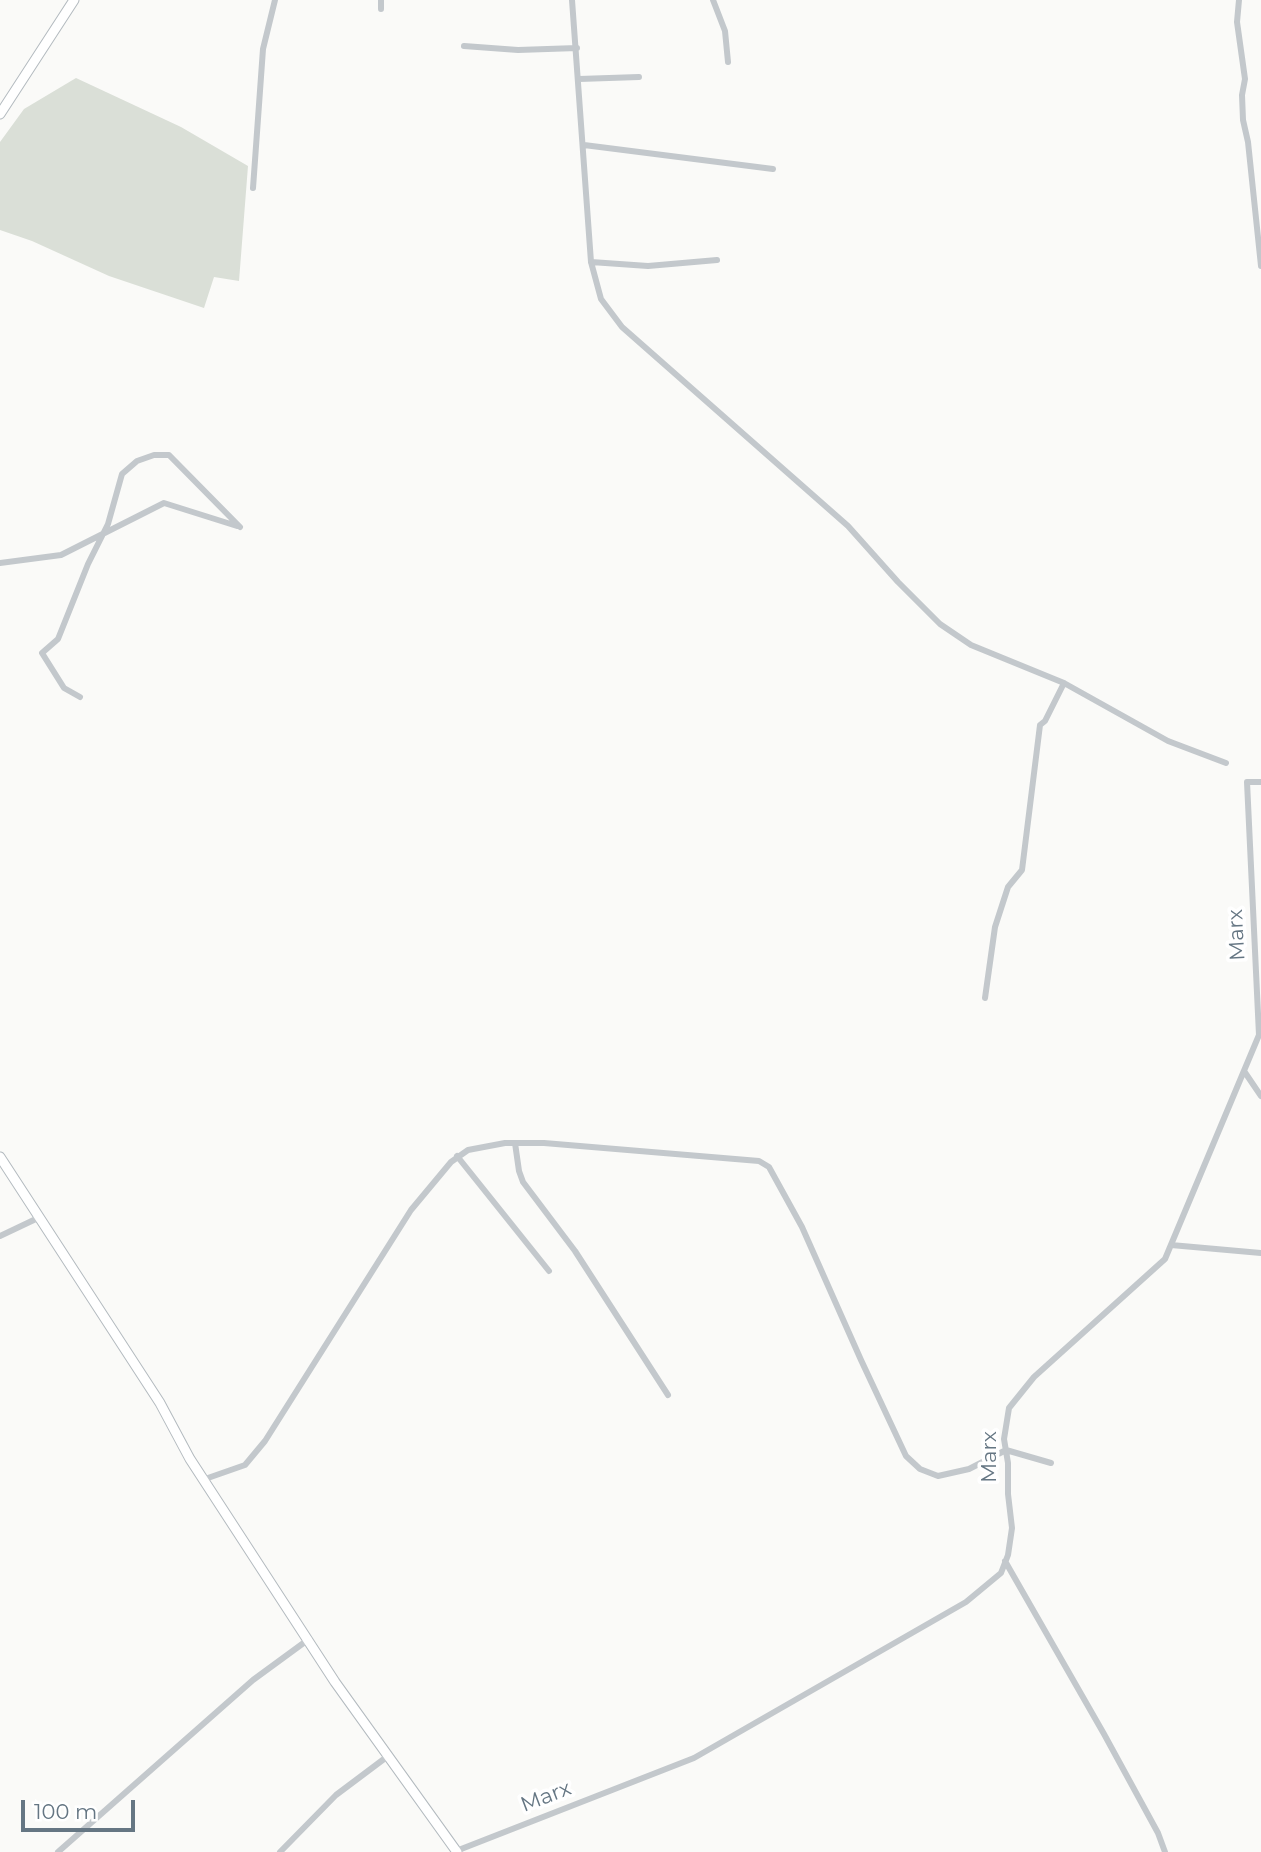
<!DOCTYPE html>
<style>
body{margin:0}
#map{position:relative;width:1261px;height:1852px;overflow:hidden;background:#fafaf8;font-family:Montserrat,sans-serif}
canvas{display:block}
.scale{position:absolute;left:21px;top:1800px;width:114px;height:32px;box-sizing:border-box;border:4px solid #657683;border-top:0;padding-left:9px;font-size:21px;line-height:24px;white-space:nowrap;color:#657683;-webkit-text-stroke:5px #fff;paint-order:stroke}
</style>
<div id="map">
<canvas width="1261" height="1852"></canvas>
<div class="scale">100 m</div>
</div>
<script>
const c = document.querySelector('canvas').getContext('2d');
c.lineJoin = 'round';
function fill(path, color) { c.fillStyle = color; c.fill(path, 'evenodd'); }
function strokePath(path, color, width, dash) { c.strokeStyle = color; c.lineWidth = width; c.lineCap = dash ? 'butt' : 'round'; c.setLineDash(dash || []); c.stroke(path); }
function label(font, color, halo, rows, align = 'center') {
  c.font = font + ' Montserrat,sans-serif'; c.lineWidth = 7; c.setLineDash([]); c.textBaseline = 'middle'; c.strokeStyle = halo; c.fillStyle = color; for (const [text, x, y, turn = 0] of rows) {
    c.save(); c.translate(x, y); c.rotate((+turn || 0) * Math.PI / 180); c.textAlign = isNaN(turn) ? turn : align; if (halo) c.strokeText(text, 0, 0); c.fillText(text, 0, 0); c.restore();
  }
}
const green = new Path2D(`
 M76 78 181 127 248 166 239 281 214 277 204 308 109 276 32 241 0 230V142L24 109Z`);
const street = new Path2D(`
 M572 0 591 262 601 299 622 327 848 526 898 582 940 624 971 645 1064 683 1168 741 1226 763
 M713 0 725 31 728 62
 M1239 0 1237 22 1245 79 1242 95 1243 120 1248 142 1261 266
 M381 9V0
 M464 46 518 50 577 48
 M579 79 639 77
 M584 145 773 169
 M253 188 263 49 275 0
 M591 262 648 266 717 260
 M0 563 61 555 164 503 237 526
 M80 697 64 688 42 653 58 639 88 564 108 524 122 474 137 461 154 455H169L240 527
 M985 998 995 927 1008 887 1022 870 1040 725 1045 721 1064 683
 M1244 1071 1261 1096
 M515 1143 519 1171 523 1182 575 1251 668 1395
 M457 1156 549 1271
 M0 1236 38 1218
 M1171 1245 1261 1253
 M205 1479 245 1465 265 1441 411 1210 451 1162 468 1150 505 1143H544L759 1161 769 1167 802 1227 861 1360 906 1456 920 1469 938 1476 969 1469 1006 1450 1051 1463
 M1005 1561 1104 1734 1158 1833 1165 1852
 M456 1851 694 1758 966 1602 1001 1573 1008 1555 1012 1528 1008 1494V1463L1004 1439 1009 1408 1034 1377 1165 1259 1259 1035 1247 782H1261
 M58 1852 253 1680 309 1639
 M280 1852 336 1795 388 1756`);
const secondary = new Path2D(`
 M0 114 74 0
 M0 1157 160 1403 190 1459 335 1682 457 1852`);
const streetNames = [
 ["Marx",1237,935,-93],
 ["Marx",990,1457,-90],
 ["Marx",546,1797,-21]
];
fill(green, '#dadfd7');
strokePath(secondary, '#b3babf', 11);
strokePath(street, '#c3c8cc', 6);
strokePath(secondary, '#fff', 9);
label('21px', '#657683', '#fff', streetNames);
</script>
